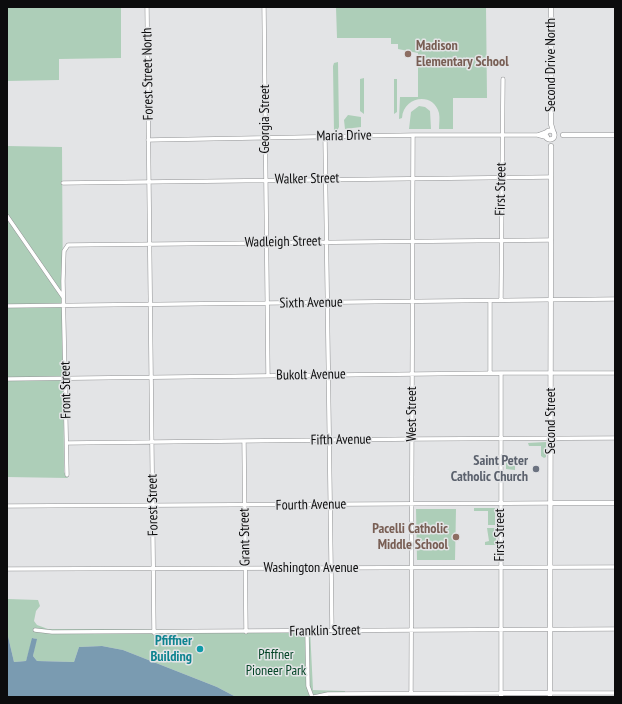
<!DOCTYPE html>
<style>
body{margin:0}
#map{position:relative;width:622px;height:704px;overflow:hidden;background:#e3e4e6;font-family:"PT Sans Narrow",sans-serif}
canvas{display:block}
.frame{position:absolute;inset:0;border:8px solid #0c0c0d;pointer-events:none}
</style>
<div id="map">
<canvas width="622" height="704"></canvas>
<div class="frame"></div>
</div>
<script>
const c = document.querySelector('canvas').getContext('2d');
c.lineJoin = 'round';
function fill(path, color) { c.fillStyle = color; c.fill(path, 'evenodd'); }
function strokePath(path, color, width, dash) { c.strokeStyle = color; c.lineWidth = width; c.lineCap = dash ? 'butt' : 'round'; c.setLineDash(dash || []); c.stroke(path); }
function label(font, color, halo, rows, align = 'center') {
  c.font = font + ' "PT Sans Narrow",sans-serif'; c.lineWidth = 3; c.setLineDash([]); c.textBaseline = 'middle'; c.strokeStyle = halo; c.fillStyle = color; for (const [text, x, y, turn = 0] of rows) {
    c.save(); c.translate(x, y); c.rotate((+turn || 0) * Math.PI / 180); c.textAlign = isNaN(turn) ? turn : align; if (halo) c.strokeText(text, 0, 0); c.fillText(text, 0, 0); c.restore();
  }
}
const green = new Path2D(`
 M7 7H121V58L59 59V80L7 81Z
 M336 7H486L487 98H453V129H439C439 124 440 118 439 113 433 91 403 97 402 118L399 119 400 97H418V53L398 49V44H391V38H337Z
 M338 62 339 127 337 131 334 132 333 66 334 63Z
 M364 78V114L360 111V79Z
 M394 79H397V112L394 114Z
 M419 106 425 107 430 111 431 129H409L411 112Z
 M348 115 361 117V127L345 129 344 120Z
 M7 146 62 147 64 472 68 478 7 477Z
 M546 442V457L544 458 541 456V446H529L528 443Z
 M506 458H515V470L506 469Z
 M474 508H495V525H488V511H474Z
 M416 509H456L455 560H417Z
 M487 528H496V545H485V542L489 541Z
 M7 572 8 599 38 600 40 606 36 611 34 621 37 625 48 629H310L313 690 345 691V697H236L217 687 123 650 102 646 79 647 74 662 37 661 33 656 36 639 33 638 26 661 14 662 7 632Z`);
const water = new Path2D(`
 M7 632 14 662 26 661 32 638 37 639 33 656 37 661 74 662 79 647 102 646 123 650 217 687 236 697H7Z`);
const minor = new Path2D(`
 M147 7 154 633
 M264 7 268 376
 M325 137 332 631
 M148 140 413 135H539
 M63 183 551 177
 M7 216 63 297
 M501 300 503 79
 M7 306 615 299
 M490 373V301
 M7 379 501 373H615
 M244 441 246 632
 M67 443 415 439 615 438
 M67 475 63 281 64 251 68 245 551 240
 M7 506 551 503
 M7 569 615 567
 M35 630 52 632 615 629
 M307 632 308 686 312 697
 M411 693 413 135
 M550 693H615
 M314 697 328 694 501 693V373`);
const tertiary = new Path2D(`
 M551 7V124L553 131
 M545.5 135a4.5 4.5 0 1 1 9 0a4.5 4.5 0 1 1-9 0Z
 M563 135H615
 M547 137 539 135 547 132
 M551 503H615
 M501 697V693H550
 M550 697 551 146`);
const markers = [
 [408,54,4,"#8d6e63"],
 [536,469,4,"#6b7280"],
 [456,537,4,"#8d6e63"],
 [200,649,4,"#0f9aa8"]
];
const educationNames = [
 ["Madison",416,46],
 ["Elementary School",416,62],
 ["Pacelli Catholic",448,529,"right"],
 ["Middle School",448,545,"right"]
];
const streetNames = [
 ["Second Drive North",551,65,-90],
 ["Forest Street North",148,74,-91],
 ["Georgia Street",265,119,-90],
 ["Maria Drive",344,136,-1],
 ["Walker Street",307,179,-1],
 ["First Street",501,189,-89],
 ["Wadleigh Street",283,242,-1],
 ["Sixth Avenue",311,303,-1],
 ["Bukolt Avenue",311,375,-1],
 ["Front Street",66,390,-91],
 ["West Street",412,414,-90],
 ["Second Street",551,421,-90],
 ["Fifth Avenue",341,440,-1],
 ["Forest Street",153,505,-91],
 ["Fourth Avenue",311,505,-1],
 ["First Street",500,535,-90],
 ["Grant Street",245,537,-91],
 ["Washington Avenue",311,568],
 ["Franklin Street",325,631,-1]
];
const worshipNames = [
 ["Saint Peter",528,461],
 ["Catholic Church",528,477]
];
const cultureNames = [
 ["Pfiffner",192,641],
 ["Building",192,657]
];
const parkNames = [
 ["Pfiffner",276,655],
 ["Pioneer Park",276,671]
];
fill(green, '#adceb8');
fill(water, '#7a9bb1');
strokePath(minor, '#919294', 4.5);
strokePath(tertiary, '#919294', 5.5);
strokePath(minor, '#fff', 3.5);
strokePath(tertiary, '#fff', 4.5);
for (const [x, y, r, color] of markers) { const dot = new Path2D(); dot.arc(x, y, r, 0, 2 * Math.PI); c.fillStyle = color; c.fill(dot); strokePath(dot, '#e3e4e6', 1.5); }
label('bold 14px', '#785e54', '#e3e4e6', educationNames, 'left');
label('14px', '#0c0c0d', '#e3e4e6', streetNames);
label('bold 14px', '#5b616d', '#e3e4e6', worshipNames, 'right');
label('bold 14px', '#0d838f', '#e3e4e6', cultureNames, 'right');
label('14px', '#034426', '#e3e4e6', parkNames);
</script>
